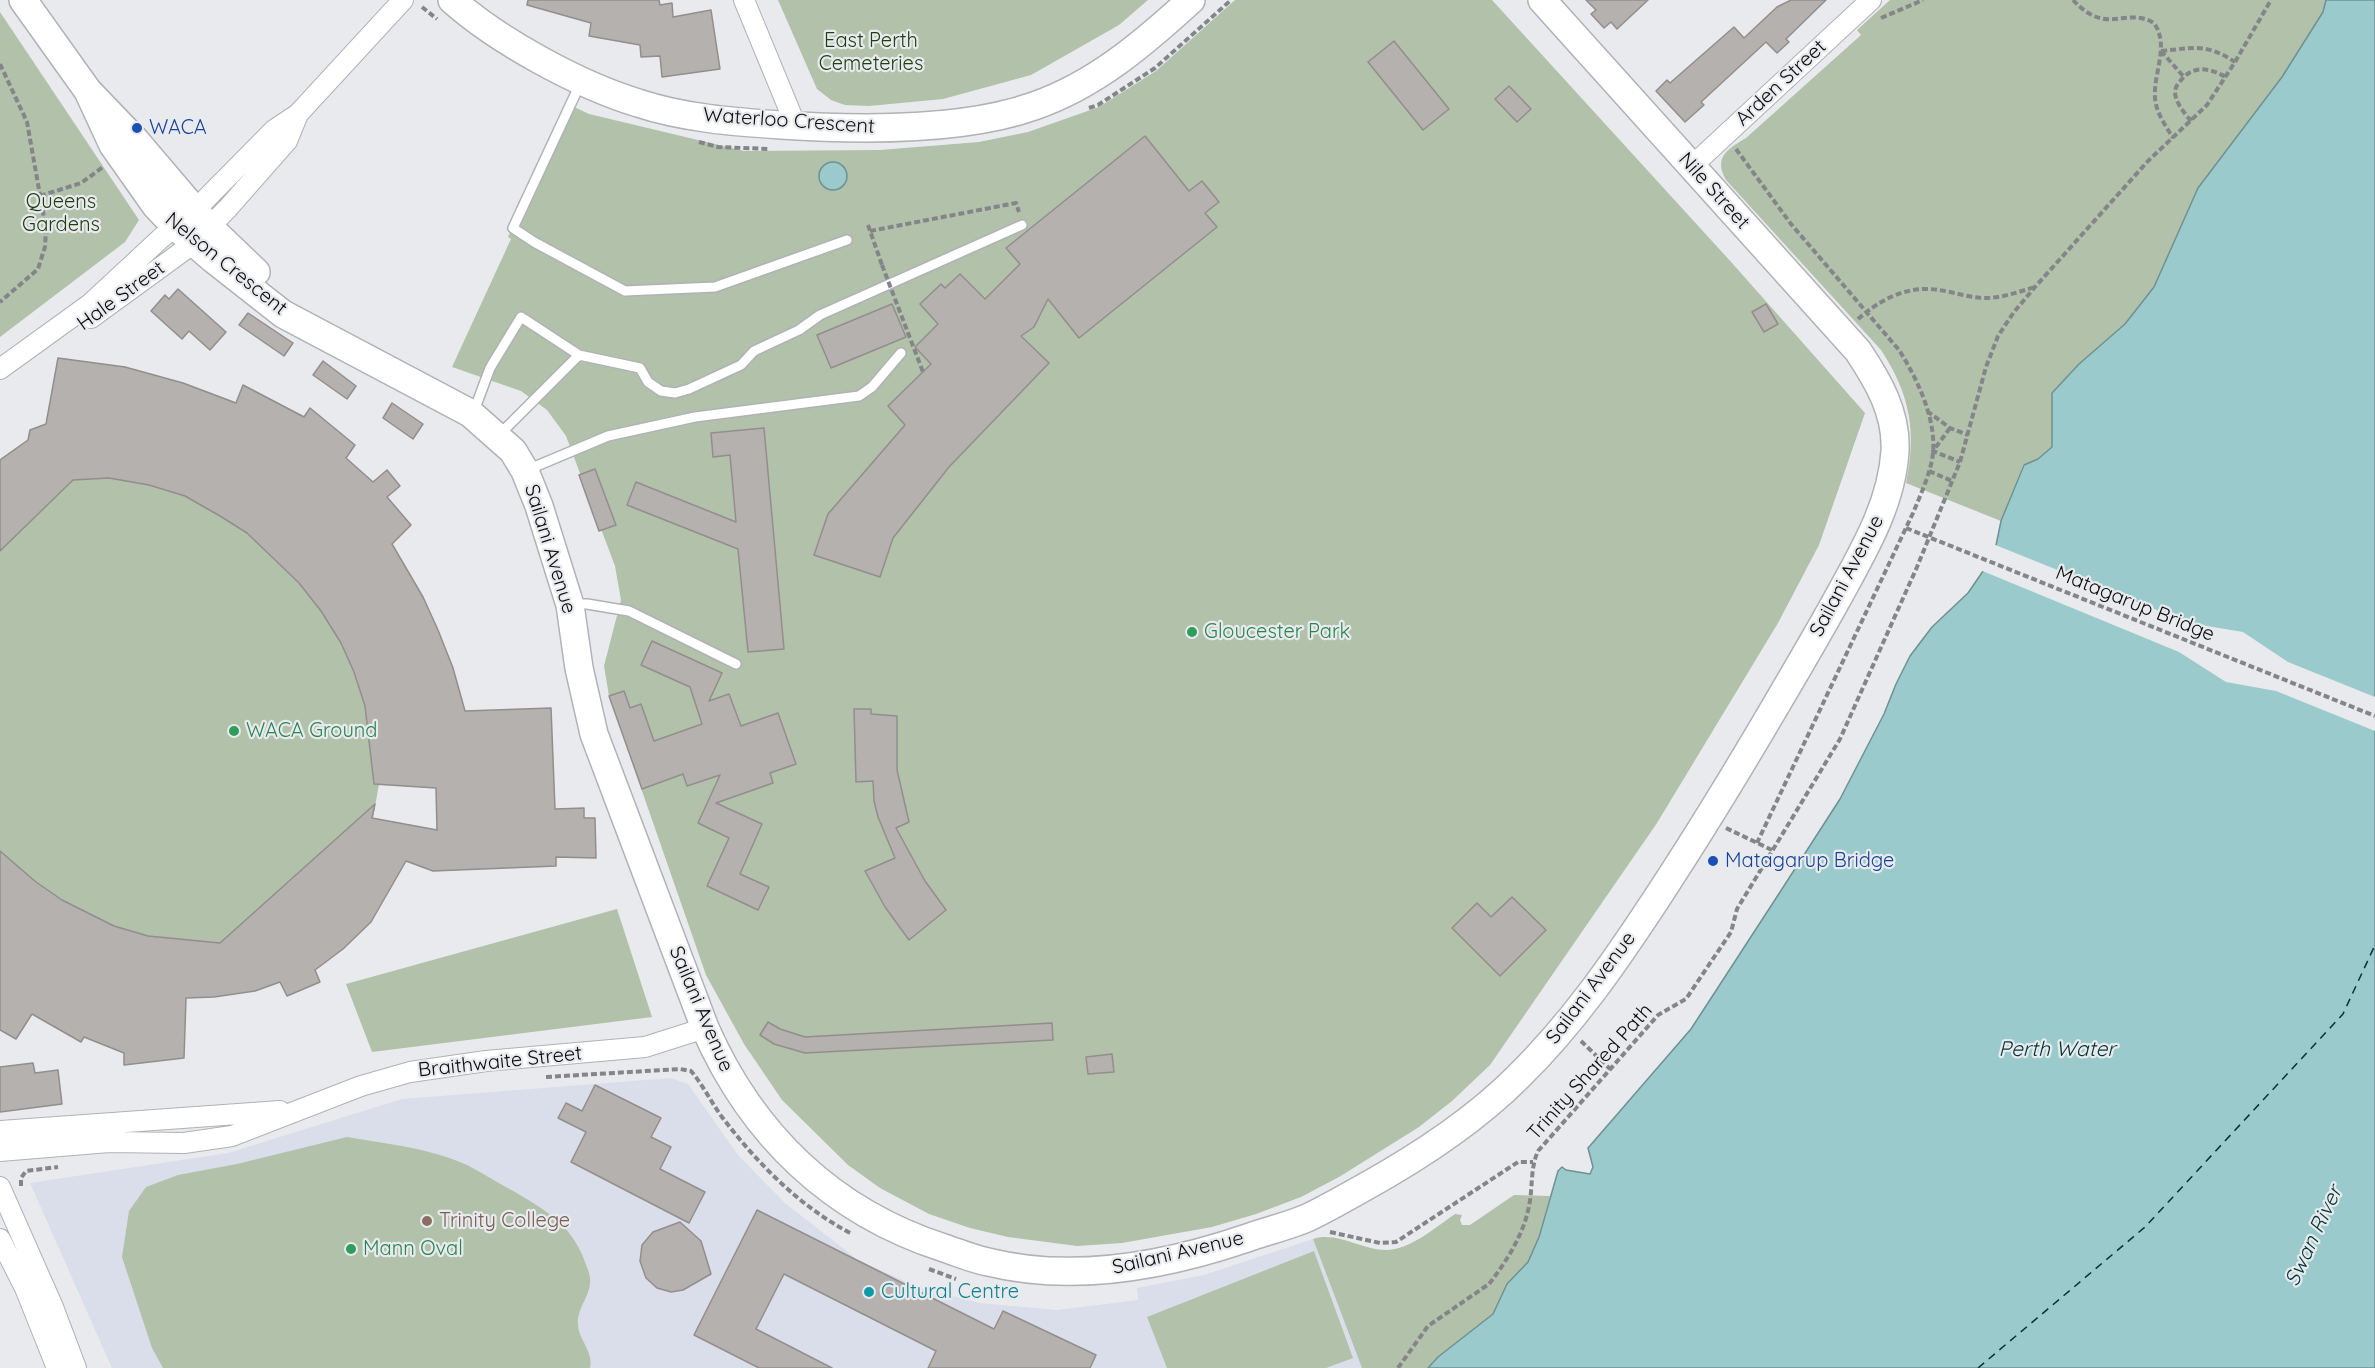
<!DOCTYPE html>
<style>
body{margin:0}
canvas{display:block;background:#e8eaee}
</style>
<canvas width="2375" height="1368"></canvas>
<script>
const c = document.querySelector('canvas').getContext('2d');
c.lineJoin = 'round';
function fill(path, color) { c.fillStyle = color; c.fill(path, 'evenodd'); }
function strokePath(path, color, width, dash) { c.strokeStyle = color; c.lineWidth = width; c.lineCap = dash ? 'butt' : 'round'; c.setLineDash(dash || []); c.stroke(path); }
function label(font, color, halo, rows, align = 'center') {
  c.font = font + ' Quicksand,sans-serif'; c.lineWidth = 4.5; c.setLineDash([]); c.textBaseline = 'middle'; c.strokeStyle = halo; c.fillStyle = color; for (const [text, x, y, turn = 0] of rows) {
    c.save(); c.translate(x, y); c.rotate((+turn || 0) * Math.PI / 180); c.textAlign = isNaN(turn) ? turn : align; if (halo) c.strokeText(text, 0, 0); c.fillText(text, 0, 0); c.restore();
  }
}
const built = new Path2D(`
 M671 1078 688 1084 738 1155 785 1203 858 1260 918 1287 979 1303 1057 1310 1138 1300 1137 1288 1204 1275 1313 1239 1362 1368H112L30 1183 228 1153 402 1099Z`);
const green = new Path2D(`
 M778 0H1148L1119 25 1031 75 943 99 869 106 845 105 831 100 817 89Z
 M1235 0H1492L1732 263 1865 413 1819 545 1778 623 1657 823 1490 1065 1452 1101 1419 1127 1339 1177 1301 1197 1256 1214 1212 1227 1122 1243 1077 1246 1008 1237 970 1228 929 1214 880 1188 848 1165 782 1100 744 1044 706 975 609 696 604 666 621 600 615 566 566 436 547 410 521 391 452 367 511 239 508 237 570 105 589 114 744 151 880 150 979 142 1028 132 1099 107 1156 71Z
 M1890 0H2326L2323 12 2282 77 2198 188 2154 287 2125 324 2079 364 2053 422 2052 447 2038 459 2023 465 2001 521 1906 483C1917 432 1910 394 1881 350L1726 180C1713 157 1728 149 1746 138L1861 35 1857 30Z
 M0 12 139 220 125 242 0 337Z
 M58 358 125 367 183 383 236 403 243 385 304 416 310 408 355 445 346 458 373 482 387 470 400 486 387 498 382 531 423 597 453 668 465 710 471 751 473 791 379 784 373 818 432 829 423 868 406 861 371 922 315 970 320 982 287 996 280 982C249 993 219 997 186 998L184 1058 124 1065V1053L85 1037 81 1042 48 1023 52 1013 38 1004 16 1039 0 1030V460L28 440 30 430 46 424Z
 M617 909 652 1017 372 1052 346 984Z
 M347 1137C387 1144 430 1148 467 1165 483 1173 499 1184 515 1192 554 1215 575 1228 589 1273 595 1293 576 1306 578 1325 579 1340 594 1353 590 1368H163L152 1348 122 1257 129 1211 146 1187 178 1175 237 1164Z
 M1514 1195 1550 1196 1535 1249 1528 1262 1507 1284 1493 1314 1438 1357 1428 1368H1362L1313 1239C1337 1231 1361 1250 1386 1250 1410 1250 1436 1227 1455 1214L1462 1215 1460 1220 1462 1225H1470Z
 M1314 1251 1353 1358 1326 1368H1167L1147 1317Z`);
const water = new Path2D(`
 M2326 0H2375V1368H1428L1438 1357 1493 1314 1507 1284 1528 1262 1539 1237 1558 1171 1562 1167 1566 1170 1590 1174 1593 1167 1588 1148 1691 1029 1782 889 1840 799 1884 714 1896 684 1910 656 1932 627 1968 593 1994 555 2001 521 2024 465 2038 459 2052 447V393L2079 364 2125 324 2154 287 2198 188 2282 77 2323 12Z
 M819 176a14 14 0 1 1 28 0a14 14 0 1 1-28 0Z`);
const pier = new Path2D(`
 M1993 544 2189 623 2243 632 2288 662 2375 697V731L2276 691 2226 682 2179 652 1980 570 1991 554Z`);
const ferry = new Path2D(`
 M1978 1368 2145 1227 2343 1014 2375 945`);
const building = new Path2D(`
 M528 0H659L660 5 672 3 673 17 711 10 720 69 662 77 660 56 641 57 640 45 589 36 591 23 527 5Z
 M1586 0H1648L1617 29 1611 22 1604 28 1591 14 1596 10Z
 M1791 0H1826L1786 39 1789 42 1777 53 1766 42 1701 102 1704 105 1685 122 1656 91 1667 80 1670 83 1734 27 1744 38 1777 7Z
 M1394 41 1449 109 1423 130 1368 62Z
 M1509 86 1531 109 1517 122 1495 99Z
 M1145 136 1189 191 1202 181 1219 202 1205 213 1217 227 1079 338 1048 299 1034 327 1021 336 1049 363 949 467 893 538 880 577 814 555 828 514 905 425 888 406 931 364 915 347 938 324 920 304 941 284 945 288 960 274 985 299 1020 264 1006 248Z
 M178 289 226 332 210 350 189 331 182 339 151 311 165 295 169 299Z
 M892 304 906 337 831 368 817 335Z
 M1766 304 1778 324 1764 332 1752 312Z
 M248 313 293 343 284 356 239 325Z
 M58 358 125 367 183 383 236 403 243 385 304 417 310 408 355 445 346 458 373 482 387 470 400 486 387 497 411 525 392 544 423 597 438 630 453 668 465 711 551 708 555 809 584 808V818H595L596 858 556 857V866L433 871 406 861 371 922 343 949 315 970 320 982 287 996 280 982 255 991 214 997 186 998 184 1058 124 1065V1053L84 1037 81 1042 32 1014 16 1039 0 1030V851L36 882 62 900 114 926 148 936 220 943 375 804 372 818 437 830 436 788 374 784 365 706 354 672 341 643 321 611 299 583 247 533 220 516 185 496 149 485 109 478 73 480 0 551V460L28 440 30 430 46 424Z
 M323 361 356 386 347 399 313 375Z
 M392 403 423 424 413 439 383 418Z
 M764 428 784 649 748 652 738 549 627 505 636 482 736 522 730 455 713 457 711 433Z
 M595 469 616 525 599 531 579 475Z
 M652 641 722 673 709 701 729 694 741 726 778 713 796 764 770 773 773 783 716 803 762 824 740 874 769 887 758 910 707 886 729 838 698 823 720 775 687 786 683 774 642 789 609 696 624 691 630 708 641 704 654 741 702 724 690 687 641 665Z
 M854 709H871V714L897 716V770L909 822 896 828 925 881 946 910 909 940 885 907 865 871 895 858 878 817 874 801 873 781 856 782Z
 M1512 897 1546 930 1500 976 1452 928 1477 903 1491 917Z
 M768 1022 780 1029 805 1037 1052 1023 1053 1040 805 1053 774 1044 760 1035Z
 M1112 1054 1114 1072 1088 1074 1086 1057Z
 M33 1063 35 1073 58 1070 62 1104 0 1112V1067Z
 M595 1085 661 1118 651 1137 671 1147 660 1169 705 1192 689 1223 571 1162 586 1132 558 1118 566 1103 582 1111Z
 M757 1210 994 1329 1003 1311 1096 1355 1090 1368H928L936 1351 784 1274 756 1329 832 1368H759L694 1335Z
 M680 1222 701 1241 711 1274 683 1290 671 1292 657 1288 646 1278 640 1261 642 1245 653 1232Z`);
const path = new Path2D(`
 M2073 0C2107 37 2125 6 2154 23 2170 46 2153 73 2155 98 2156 113 2166 126 2173 138
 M422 7 437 19
 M1881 18 1923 0
 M2161 51C2194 48 2206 43 2235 62
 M2161 51 2184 77
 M0 64 27 122 46 229 45 247 38 269 0 302
 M1089 108 1098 105 1155 68 1231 0
 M2191 121C2185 114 2175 102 2175 92 2175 87 2179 82 2182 79 2195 64 2211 69 2226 77
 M699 142 718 147 769 149
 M1736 149 1791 224 1899 350C1918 380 1939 424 1932 460 1928 479 1920 496 1913 513L1757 843
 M40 196 81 183 103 167
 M868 225 882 265
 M870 231 1016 203 1019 212
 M1858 319C1881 299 1907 285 1939 290 1954 292 1969 298 1985 298 2002 298 2018 292 2035 287
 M1927 411 1950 428 1968 435
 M1950 428 1933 451 1960 462
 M1929 471 1952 481
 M1726 828 1774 851
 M1581 1041 1610 1069
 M546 1077 680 1069 691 1071C703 1085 711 1102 722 1117 757 1163 800 1207 852 1234
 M21 1186V1178L26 1171 58 1167
 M1330 1232 1380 1243 1396 1242 1518 1162H1533
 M929 1269 956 1279
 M1398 1368 1428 1326 1489 1284C1506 1262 1524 1234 1529 1206 1533 1187 1530 1169 1538 1151L1658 1015 1686 999 1731 932 1737 909 1840 739 1917 567 1960 462 1986 367 1998 336 2014 312 2035 287 2148 161 2207 105 2235 62 2271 0`);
const lane = new Path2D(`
 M581 82 513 228 534 242 625 291 715 287 847 240
 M471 411 477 403 490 368 521 317 579 355 640 368 648 382 661 391 675 393 689 389 741 365 754 351 799 330 820 315 1022 225
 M498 436 579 355
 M527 470 608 436 695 417 859 396 872 387 901 353
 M572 604H587L629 611 736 664`);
const street = new Path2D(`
 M744 0 796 126
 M1692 166 1871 0
 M91 318 194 243 228 208 287 141 298 114
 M0 369 90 304 160 239 194 211 274 130 298 114 403 0
 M0 1131 280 1111
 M0 1151 109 1142 184 1143 232 1136 361 1086 410 1072 486 1061 645 1047 705 1028
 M0 1187 53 1307 76 1368
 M0 1239 25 1288 57 1368`);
const secondary = new Path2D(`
 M23 0 88 91 135 140 209 227 256 272
 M452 0C498 41 579 85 638 103 683 118 734 122 781 125 858 130 961 132 1034 106 1095 85 1144 43 1191 0
 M88 91 113 145 156 206 175 226 213 259 283 314 470 413 513 451 525 471 539 506 570 605 579 668 594 734 705 1028C752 1135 832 1212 944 1248 959 1253 973 1259 988 1262 1073 1283 1165 1266 1247 1238 1267 1231 1288 1226 1307 1218 1326 1209 1345 1198 1363 1188 1419 1157 1473 1122 1518 1077 1573 1023 1615 962 1657 898 1697 837 1735 775 1772 712 1795 673 1818 634 1840 594 1864 550 1892 503 1895 451 1897 413 1878 381 1858 351L1542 0`);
const pathBridge = new Path2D(`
 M882 265 923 372
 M1906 528 2375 716`);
const markers = [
 [137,128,6,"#1a4fb4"],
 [1192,632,6,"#2e9e5b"],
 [234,731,6,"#2e9e5b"],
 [1713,861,6,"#1a4fb4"],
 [427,1221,6,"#8d6e63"],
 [351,1249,6,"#2e9e5b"],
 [869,1292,6,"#0f9aa8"]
];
const parkNames = [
 ["East Perth",871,41],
 ["Cemeteries",871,64],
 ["Queens",61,202],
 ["Gardens",61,225]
];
const streetNames = [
 ["Arden Street",1781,83,-43],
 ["Waterloo Crescent",789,121,4],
 ["Nile Street",1714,191,48],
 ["Nelson Crescent",226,264,39],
 ["Hale Street",121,296,-36],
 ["Sailani Avenue",550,549,73],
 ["Sailani Avenue",1847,576,-62],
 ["Matagarup Bridge",2135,604,22],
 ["Sailani Avenue",1591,988,-53],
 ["Sailani Avenue",701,1009,67],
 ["Braithwaite Street",500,1062,-6],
 ["Trinity Shared Path",1590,1072,-48],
 ["Sailani Avenue",1178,1253,-13]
];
const transitNames = [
 ["WACA",149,128],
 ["Matagarup Bridge",1725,861]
];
const leisureNames = [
 ["Gloucester Park",1204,632],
 ["WACA Ground",246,731],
 ["Mann Oval",363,1249]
];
const educationNames = [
 ["Trinity College",439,1221]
];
const cultureNames = [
 ["Cultural Centre",881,1292]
];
const waterNames = [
 ["Perth Water",2057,1050],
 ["Swan River",2314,1236,-65]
];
fill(built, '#dadeea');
fill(green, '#b1c1aa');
fill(water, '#9acacb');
strokePath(water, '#6f9192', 1.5);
fill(pier, '#e8eaee');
strokePath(ferry, '#043435', 1.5, [8, 6]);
fill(building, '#b5b1ae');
strokePath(building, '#938e8c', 1.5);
strokePath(lane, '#b0b2b6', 12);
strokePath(street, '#b0b2b6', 22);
strokePath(secondary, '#b0b2b6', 30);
strokePath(path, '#848589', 4, [6, 3]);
strokePath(lane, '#fff', 9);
strokePath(street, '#fff', 20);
strokePath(secondary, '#fff', 27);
strokePath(pathBridge, '#848589', 4, [6, 3]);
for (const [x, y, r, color] of markers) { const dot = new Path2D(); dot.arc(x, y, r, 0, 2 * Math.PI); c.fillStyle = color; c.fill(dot); strokePath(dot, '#e8eaee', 2); }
label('20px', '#203f11', '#e8eaee', parkNames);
label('20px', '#0c0c0e', '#e8eaee', streetNames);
label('20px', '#164399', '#e8eaee', transitNames, 'left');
label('20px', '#27864d', '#e8eaee', leisureNames, 'left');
label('20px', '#785e54', '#e8eaee', educationNames, 'left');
label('20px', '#0d838f', '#e8eaee', cultureNames, 'left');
label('italic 21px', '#043435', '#e8eaee', waterNames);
</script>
